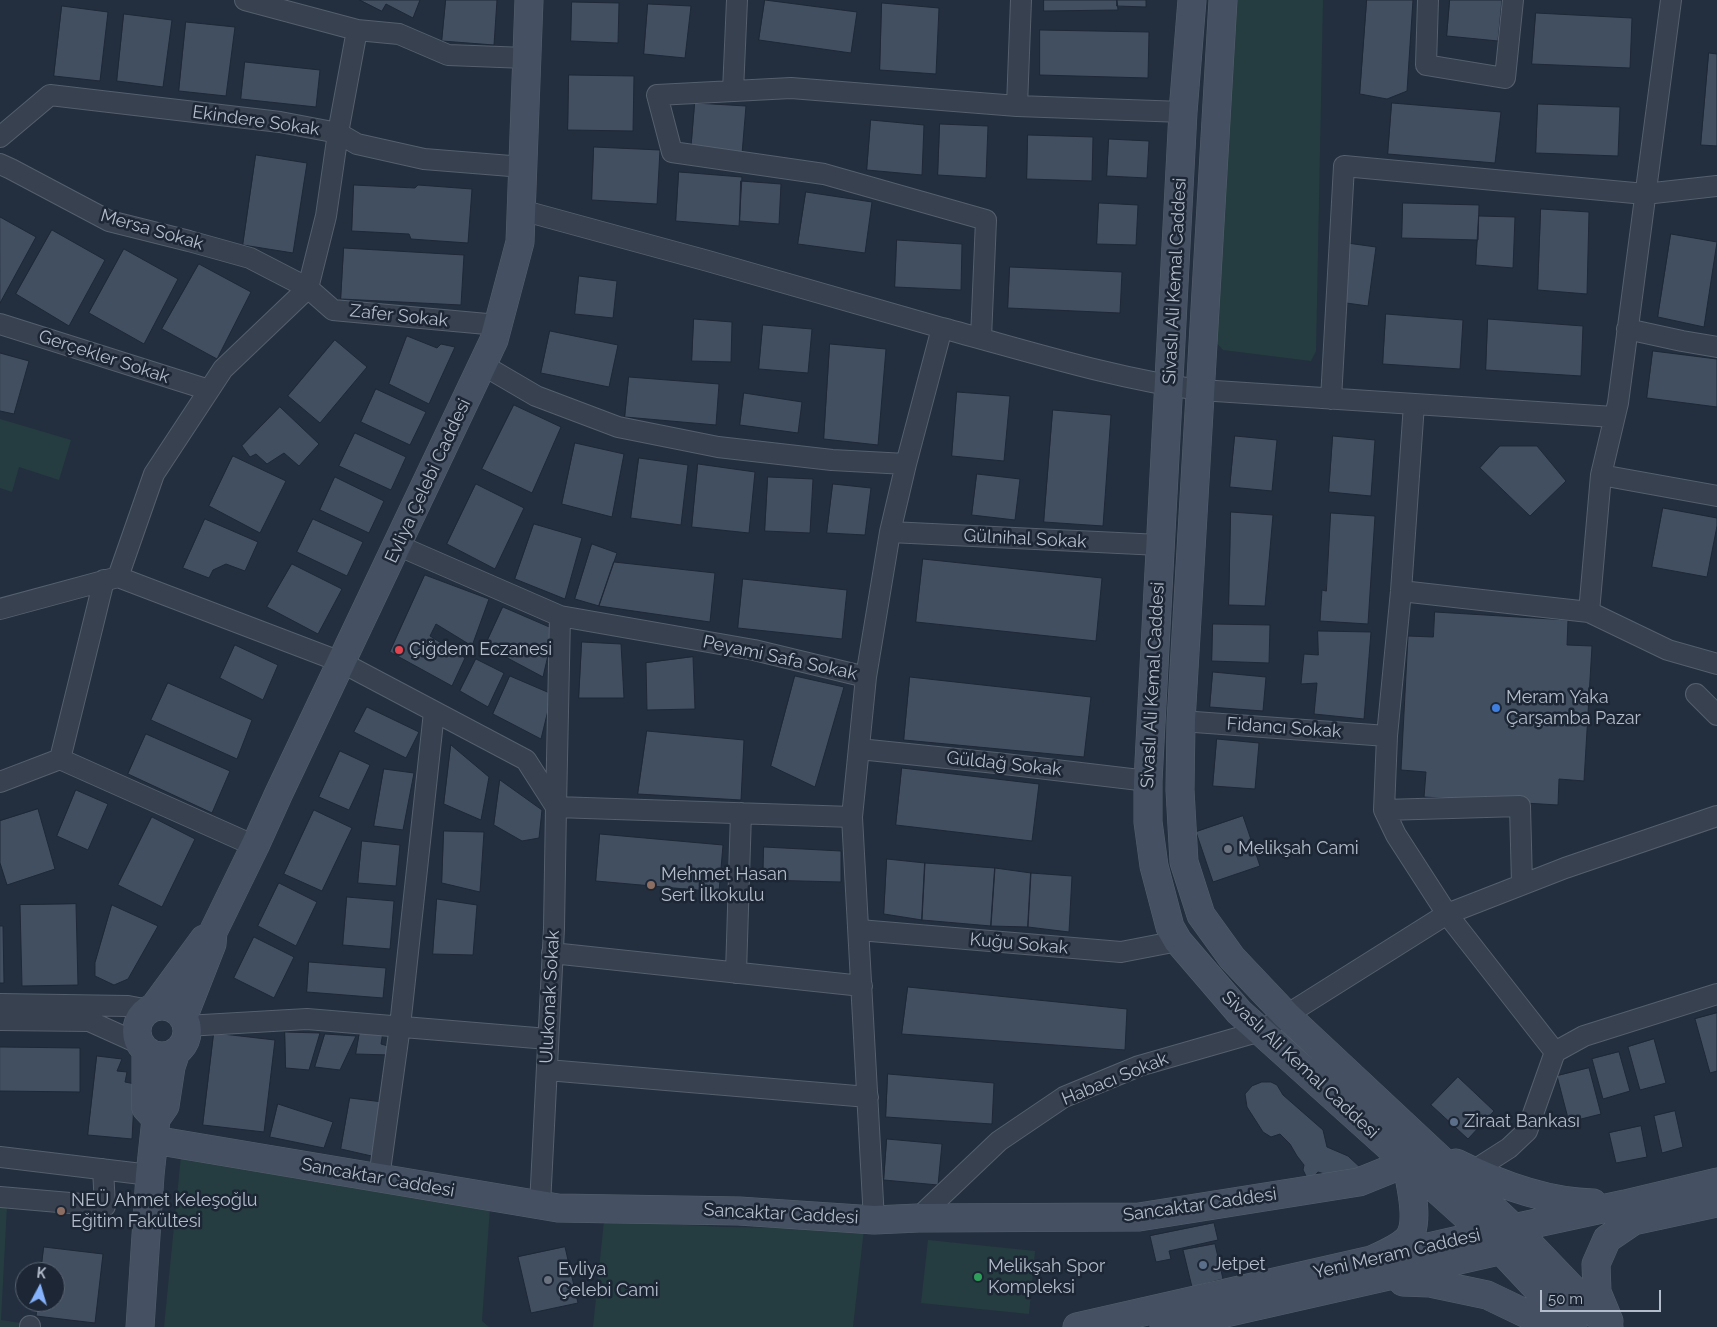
<!DOCTYPE html>
<meta charset="utf-8">
<style>
body{margin:0}
#map{position:relative;width:1717px;height:1327px;overflow:hidden;background:#232f3f;font-family:Raleway,sans-serif}
canvas{display:block}
.north{position:absolute;left:15px;top:1262px;width:50px;height:50px;box-sizing:border-box;background:#1c2634;border:1px solid #586270;border-radius:50%;rotate:6deg;font-size:14px;font-weight:700;line-height:20px;text-align:center;color:#b3bcca}
.north::after{content:'';display:block;margin:auto;width:18px;height:22px;background:#86b3fc;clip-path:polygon(50% 0,100% 100%,50% 72%,0 100%)}
.scale{position:absolute;left:1540px;top:1290px;width:121px;height:22px;box-sizing:border-box;border:2px solid #b3bcca;border-top:0;padding-left:6px;font-size:15px;line-height:18px;white-space:nowrap;color:#b3bcca;-webkit-text-stroke:4px #1c2634;paint-order:stroke}
</style>
<div id="map">
<canvas width="1717" height="1327"></canvas>
<div class="north">K</div>
<div class="scale">50 m</div>
</div>
<script>
const c = document.querySelector('canvas').getContext('2d');
c.lineJoin = 'round';
function fill(path, color) { c.fillStyle = color; c.fill(path, 'evenodd'); }
function strokePath(path, color, width, dash) { c.strokeStyle = color; c.lineWidth = width; c.lineCap = dash ? 'butt' : 'round'; c.setLineDash(dash || []); c.stroke(path); }
function label(font, color, halo, rows, align = 'center') {
  c.font = font + ' Raleway,sans-serif'; c.lineWidth = 5; c.setLineDash([]); c.textBaseline = 'middle'; c.strokeStyle = halo; c.fillStyle = color; for (const [text, x, y, turn = 0] of rows) {
    c.save(); c.translate(x, y); c.rotate((+turn || 0) * Math.PI / 180); c.textAlign = isNaN(turn) ? turn : align; if (halo) c.strokeText(text, 0, 0); c.fillText(text, 0, 0); c.restore();
  }
}
const green = new Path2D(`
 M1235 0H1323L1316 351 1311 361 1223 350 1213 339Z
 M0 419 71 440 59 480 19 467 12 492 0 488Z
 M181 1156 490 1208 482 1321 489 1327H164Z
 M0 1205 7 1206 1 1320 27 1324V1327H0Z
 M604 1221 725 1227 864 1229 853 1327H593Z
 M928 1240 1035 1251 1029 1314 921 1303Z`);
const building = new Path2D(`
 M360 0H420L413 18 386 4 382 11Z
 M446 0H497L494 45 442 41Z
 M765 0 857 12 851 53 759 40Z
 M1044 0H1117L1118 10 1044 11Z
 M1117 0H1146V7L1117 6Z
 M1367 0H1413L1407 91 1387 99 1360 94Z
 M1450 0H1502L1498 41 1447 36Z
 M572 2 619 3 618 43 571 41Z
 M882 3 939 8 936 74 880 70Z
 M648 4 691 6 685 58 644 54Z
 M62 6 108 12 100 81 54 76Z
 M1536 13 1632 18 1630 68 1532 64Z
 M124 14 172 20 163 87 117 81Z
 M186 22 235 27 226 96 179 91Z
 M1040 30 1149 32 1148 78 1040 75Z
 M1709 53 1717 54V146L1701 145Z
 M245 62 320 70 316 107 241 99Z
 M569 75 634 76 633 131 568 130Z
 M695 103 746 106 742 154 691 151Z
 M1392 103 1501 112 1495 163 1388 154Z
 M1538 104 1620 107 1618 156 1536 153Z
 M871 120 924 125 922 175 867 170Z
 M940 124 988 126 986 178 938 175Z
 M1028 135 1093 137 1092 181 1027 179Z
 M1109 139 1149 141 1147 178 1107 176Z
 M594 147 660 150 657 204 592 200Z
 M256 155 307 163 293 253 243 245Z
 M679 172 742 177 739 226 676 221Z
 M741 181 781 184 779 224 740 221Z
 M354 185 415 188 418 185 472 189 468 243 411 239 409 234 352 231Z
 M806 192 872 202 865 253 798 244Z
 M1099 203 1138 205 1136 245 1097 244Z
 M1403 203 1479 205 1478 240 1402 238Z
 M1541 209 1589 212 1587 294 1538 290Z
 M1479 216 1515 217 1513 268 1476 265Z
 M0 217 36 237 0 303Z
 M52 230 105 260 69 326 16 294Z
 M1671 234 1717 242 1704 327 1658 317Z
 M897 240 962 244 961 290 895 287Z
 M1347 243 1376 247 1368 306 1339 302Z
 M344 248 464 255 461 305 341 299Z
 M124 249 178 279 144 344 89 313Z
 M199 264 251 292 217 359 162 329Z
 M1010 267 1122 272 1120 313 1008 308Z
 M579 276 617 281 613 318 575 314Z
 M1386 314 1463 320 1460 369 1383 364Z
 M694 319 732 322 731 362 692 361Z
 M1488 319 1583 326 1581 376 1486 370Z
 M763 325 812 329 808 373 759 369Z
 M550 331 618 345 609 387 541 373Z
 M407 336 437 348 441 344 455 347 429 404 389 384Z
 M335 340 367 367 320 423 288 396Z
 M830 344 886 349 878 445 824 439Z
 M1653 351 1717 359V407L1647 398Z
 M0 353 29 361 14 414 0 411Z
 M629 377 719 384 716 425 625 417Z
 M376 389 426 412 410 445 361 422Z
 M957 392 1010 396 1004 461 952 456Z
 M744 393 802 402 798 433 740 425Z
 M514 405 561 427 532 493 482 469Z
 M280 407 319 444 299 466 284 453 267 464 256 454 250 457 242 446Z
 M1053 410 1111 415 1103 526 1044 522Z
 M355 433 406 457 391 490 339 466Z
 M1235 436 1277 440 1272 491 1230 487Z
 M1333 436 1375 440 1371 496 1329 492Z
 M575 443 624 454 612 517 562 504Z
 M1500 446H1537L1566 481 1530 516 1480 468Z
 M233 456 286 481 260 533 209 506Z
 M639 458 688 465 681 525 631 518Z
 M698 464 755 472 749 533 692 527Z
 M977 474 1020 479 1015 520 972 515Z
 M335 477 384 501 369 533 320 510Z
 M768 477 813 479 810 533 765 531Z
 M476 484 524 508 495 569 447 544Z
 M833 484 871 488 865 535 827 533Z
 M1663 508 1717 518V526L1707 577 1652 567Z
 M1231 512 1273 515 1265 606 1229 605Z
 M1331 513 1375 516 1368 624 1320 621 1322 590 1326 591Z
 M205 519 258 542 245 571 226 564 213 570 209 578 183 568Z
 M313 519 363 542 347 576 297 552Z
 M534 524 582 538 565 599 515 579Z
 M592 544 617 553 599 606 575 599Z
 M923 559 1102 578 1096 641 916 622Z
 M614 562 715 573 710 622 599 606Z
 M292 564 342 589 318 634 267 607Z
 M425 575 489 599 472 646 436 624 430 636 465 658 452 686 390 652Z
 M743 579 847 590 842 639 738 628Z
 M503 607 554 629 543 677 485 646Z
 M1435 612 1568 620 1567 645 1592 646 1584 781 1559 779 1558 805 1424 797 1426 772 1401 770 1408 636 1433 637Z
 M1213 624 1270 625 1269 663 1212 661Z
 M1318 631 1371 632 1364 719 1314 714 1317 683 1301 684 1304 654 1318 655Z
 M582 642 621 644 624 698H579Z
 M235 645 278 665 263 700 220 678Z
 M693 657 695 709 647 710 646 663Z
 M476 659 504 673 488 707 460 691Z
 M1213 672 1266 677 1263 711 1210 707Z
 M510 676 552 694 541 739 493 714Z
 M795 676 844 687 815 787 771 766Z
 M910 677 1091 697 1084 757 904 740Z
 M168 683 252 720 237 759 151 720Z
 M367 707 419 732 406 758 354 732Z
 M647 731 744 740 741 800 638 794Z
 M146 734 230 771 212 813 128 774Z
 M1217 739 1259 743 1255 789 1213 786Z
 M451 745 489 777 481 820 444 804Z
 M340 751 370 765 349 810 319 797Z
 M902 768 1039 784 1032 841 896 825Z
 M384 769 414 773 403 830 374 826Z
 M500 780 542 810 539 838 522 841 494 825Z
 M76 790 108 804 88 850 57 836Z
 M38 809 55 869 7 885 0 863V821Z
 M314 810 352 828 322 891 284 874Z
 M1243 816 1260 866 1213 882 1196 832Z
 M152 817 195 839 162 907 118 885Z
 M444 831 484 832 480 892 442 883Z
 M600 834 723 845 719 892 596 881Z
 M362 841 400 845 396 886 358 883Z
 M764 847 841 851V882L763 880Z
 M887 859 925 863 922 920 884 914Z
 M925 863 995 868 991 926 922 920Z
 M995 868 1031 873 1028 927 991 926Z
 M1031 873 1072 876 1069 932 1028 927Z
 M279 883 317 902 296 946 258 926Z
 M347 897 394 901 390 949 343 945Z
 M437 899 477 905 473 955 433 954Z
 M76 904 78 985 22 986 20 905Z
 M112 905 158 926 128 979 114 985 95 976V963Z
 M0 926H3L4 983H0Z
 M254 937 294 957 274 998 234 978Z
 M309 962 386 968 383 998 307 992Z
 M908 987 1127 1009 1125 1050 902 1034Z
 M1717 1013V1071L1710 1073 1695 1019Z
 M360 1031 383 1032 381 1044 388 1046 390 1055 356 1054Z
 M285 1032 320 1033 309 1070 286 1068Z
 M214 1033 275 1040 264 1132 203 1125Z
 M325 1034 356 1036 340 1070 315 1067Z
 M1654 1039 1666 1083 1640 1090 1628 1047Z
 M0 1047 80 1048V1092L0 1091Z
 M1619 1052 1630 1091 1603 1099 1592 1059Z
 M97 1056 122 1059 117 1071 127 1072 125 1082 135 1084 132 1139 88 1135Z
 M1589 1068 1601 1114 1569 1122 1557 1076Z
 M888 1074 994 1083 992 1124 886 1117Z
 M1458 1077 1494 1111 1468 1139 1431 1105Z
 M1262 1082H1271L1277 1085 1283 1095 1323 1130 1327 1147 1348 1156 1362 1169 1331 1176 1318 1172 1313 1178H1307L1303 1170 1304 1165 1297 1156 1290 1144 1280 1134 1271 1137 1263 1132 1247 1107 1245 1094 1252 1086Z
 M350 1098 383 1102 376 1157 341 1149Z
 M278 1104 333 1122 324 1148 270 1137Z
 M1675 1111 1683 1147 1662 1153 1654 1116Z
 M1641 1126 1647 1157 1616 1163 1609 1133Z
 M887 1139 942 1144 938 1185 884 1180Z
 M1214 1223 1218 1240 1169 1251 1171 1259 1156 1262 1150 1236Z
 M1215 1244 1223 1279 1192 1287 1183 1250Z
 M44 1247 103 1254 95 1323 36 1316 38 1302H55V1272H41Z
 M565 1247 578 1303 531 1313 518 1257Z`);
const street = new Path2D(`
 M245 0 357 30 399 34 448 55 526 58
 M1428 0 1426 65 1505 78 1513 0
 M733 91 737 0
 M1017 106 1021 0
 M0 137 50 95 280 122 338 133 357 144 424 159 523 167
 M0 164 11 169 109 221 189 241 250 258 308 288 333 310 498 325
 M521 210 708 261 942 328
 M0 324 209 390
 M1627 329 1682 341 1717 347
 M981 338 986 220 824 174 672 152 657 95 791 88 1017 106 1183 112
 M483 365 536 396 618 427 718 447 832 460 906 464
 M1331 399 1344 166 1645 194 1717 186
 M1414 404 1401 591 1387 736 1384 810 1396 835 1447 914 1555 1052
 M1601 475 1717 496
 M890 532 1160 545
 M397 545 560 616 556 807 852 817 866 677 754 650 560 616
 M118 577 341 662 526 760 556 807 554 928 540 1205
 M1401 591 1589 612 1601 475 1618 403 1671 0
 M0 609 118 577 154 474 223 369 308 288 326 216 338 133 357 30
 M1589 612 1668 650 1717 664
 M866 677 890 532 906 464 942 328C1028 351 1112 378 1200 390L1614 417
 M1696 694 1717 715
 M1181 721 1387 736
 M859 749 996 763 1148 781
 M60 759 255 846
 M0 782 60 759 104 580
 M1384 810 1520 806 1522 884
 M852 817 874 1220
 M859 930 1121 952 1178 941
 M552 953 862 986
 M736 973 741 813
 M0 1004 128 1006 149 1010
 M0 1020 89 1021 140 1044
 M186 1026 307 1019 548 1039
 M547 1070 868 1097
 M0 1157 150 1175
 M1473 1171 1509 1148 1527 1131 1555 1052 1584 1036 1717 994
 M379 1178 400 1026 434 712
 M0 1197 105 1206 103 1169
 M918 1218 999 1141 1064 1097 1139 1066 1261 1031 1447 914 1565 868 1717 816
 M30 1327V1326`);
const secondary = new Path2D(`
 M1192 0 1183 112 1148 781V822L1154 866 1170 927 1178 941 1239 1012 1486 1234 1573 1327
 M1223 0 1181 721 1180 790 1184 862 1201 915 1232 958 1286 1015 1515 1229 1609 1327
 M137 1031a25 25 0 1 1 50 0a25 25 0 1 1-50 0Z
 M154 1007 204 939
 M183 1018 212 944 213 932 255 846 279 793 494 340 520 242 529 0
 M146 1050V1108L156 1119
 M154 1140 558 1208 739 1211 874 1220 918 1218 1139 1217 1359 1182 1406 1163C1410 1181 1421 1225 1407 1240 1396 1250 1382 1255 1369 1261
 M1456 1163C1498 1184 1546 1202 1593 1203
 M1619 1224 1717 1203
 M1403 1282 1430 1283 1487 1295 1554 1327
 M1609 1321 1597 1292 1596 1264 1607 1239 1632 1222
 M140 1327 150 1175 156 1119 165 1106 171 1067 176 1052
 M1077 1327 1486 1234 1625 1204 1717 1182
 M1164 1327 1516 1247`);
const markers = [
 [399,650,5,"#e0444e"],
 [1496,708,5,"#3f7fe0"],
 [1228,849,5,"#6b7280"],
 [651,885,5,"#8d6e63"],
 [1454,1122,5,"#5c6f8a"],
 [61,1211,5,"#8d6e63"],
 [1203,1265,5,"#5c6f8a"],
 [978,1277,5,"#2e9e5b"],
 [548,1280,5,"#6b7280"]
];
const streetNames = [
 ["Ekindere Sokak",256,121,8],
 ["Mersa Sokak",152,230,16],
 ["Sivaslı Ali Kemal Caddesi",1175,281,-87],
 ["Zafer Sokak",399,316,6],
 ["Gerçekler Sokak",104,357,18],
 ["Evliya Çelebi Caddesi",428,481,-65],
 ["Gülnihal Sokak",1025,539,3],
 ["Peyami Safa Sokak",780,658,12],
 ["Sivaslı Ali Kemal Caddesi",1153,685,-87],
 ["Fidancı Sokak",1284,728,4],
 ["Güldağ Sokak",1004,764,6],
 ["Kuğu Sokak",1019,944,5],
 ["Ulukonak Sokak",550,997,-87],
 ["Sivaslı Ali Kemal Caddesi",1300,1065,43],
 ["Habacı Sokak",1115,1079,-22],
 ["Sancaktar Caddesi",378,1178,10],
 ["Sancaktar Caddesi",1200,1205,-8],
 ["Sancaktar Caddesi",781,1214,3],
 ["Yeni Meram Caddesi",1397,1254,-13]
];
const poiNames = [
 ["Çiğdem Eczanesi",409,650],
 ["Meram Yaka",1506,698],
 ["Çarşamba Pazar",1506,719],
 ["Melikşah Cami",1238,849],
 ["Mehmet Hasan",661,875],
 ["Sert İlkokulu",661,896],
 ["Ziraat Bankası",1464,1122],
 ["NEÜ Ahmet Keleşoğlu",71,1201],
 ["Eğitim Fakültesi",71,1222],
 ["Jetpet",1213,1265],
 ["Melikşah Spor",988,1267],
 ["Kompleksi",988,1288],
 ["Evliya",558,1270],
 ["Çelebi Cami",558,1291]
];
fill(green, '#253d40');
fill(building, '#424f61');
strokePath(building, '#1e2836', 1);
strokePath(street, '#555f6d', 22);
strokePath(secondary, '#555f6d', 29);
strokePath(street, '#37414f', 20);
strokePath(secondary, '#455062', 28);
for (const [x, y, r, color] of markers) { const dot = new Path2D(); dot.arc(x, y, r, 0, 2 * Math.PI); c.fillStyle = color; c.fill(dot); strokePath(dot, '#1c2634', 2); }
label('18px', '#b3bcca', '#1c2634', streetNames);
label('18px', '#b3bcca', '#1c2634', poiNames, 'left');
</script>
